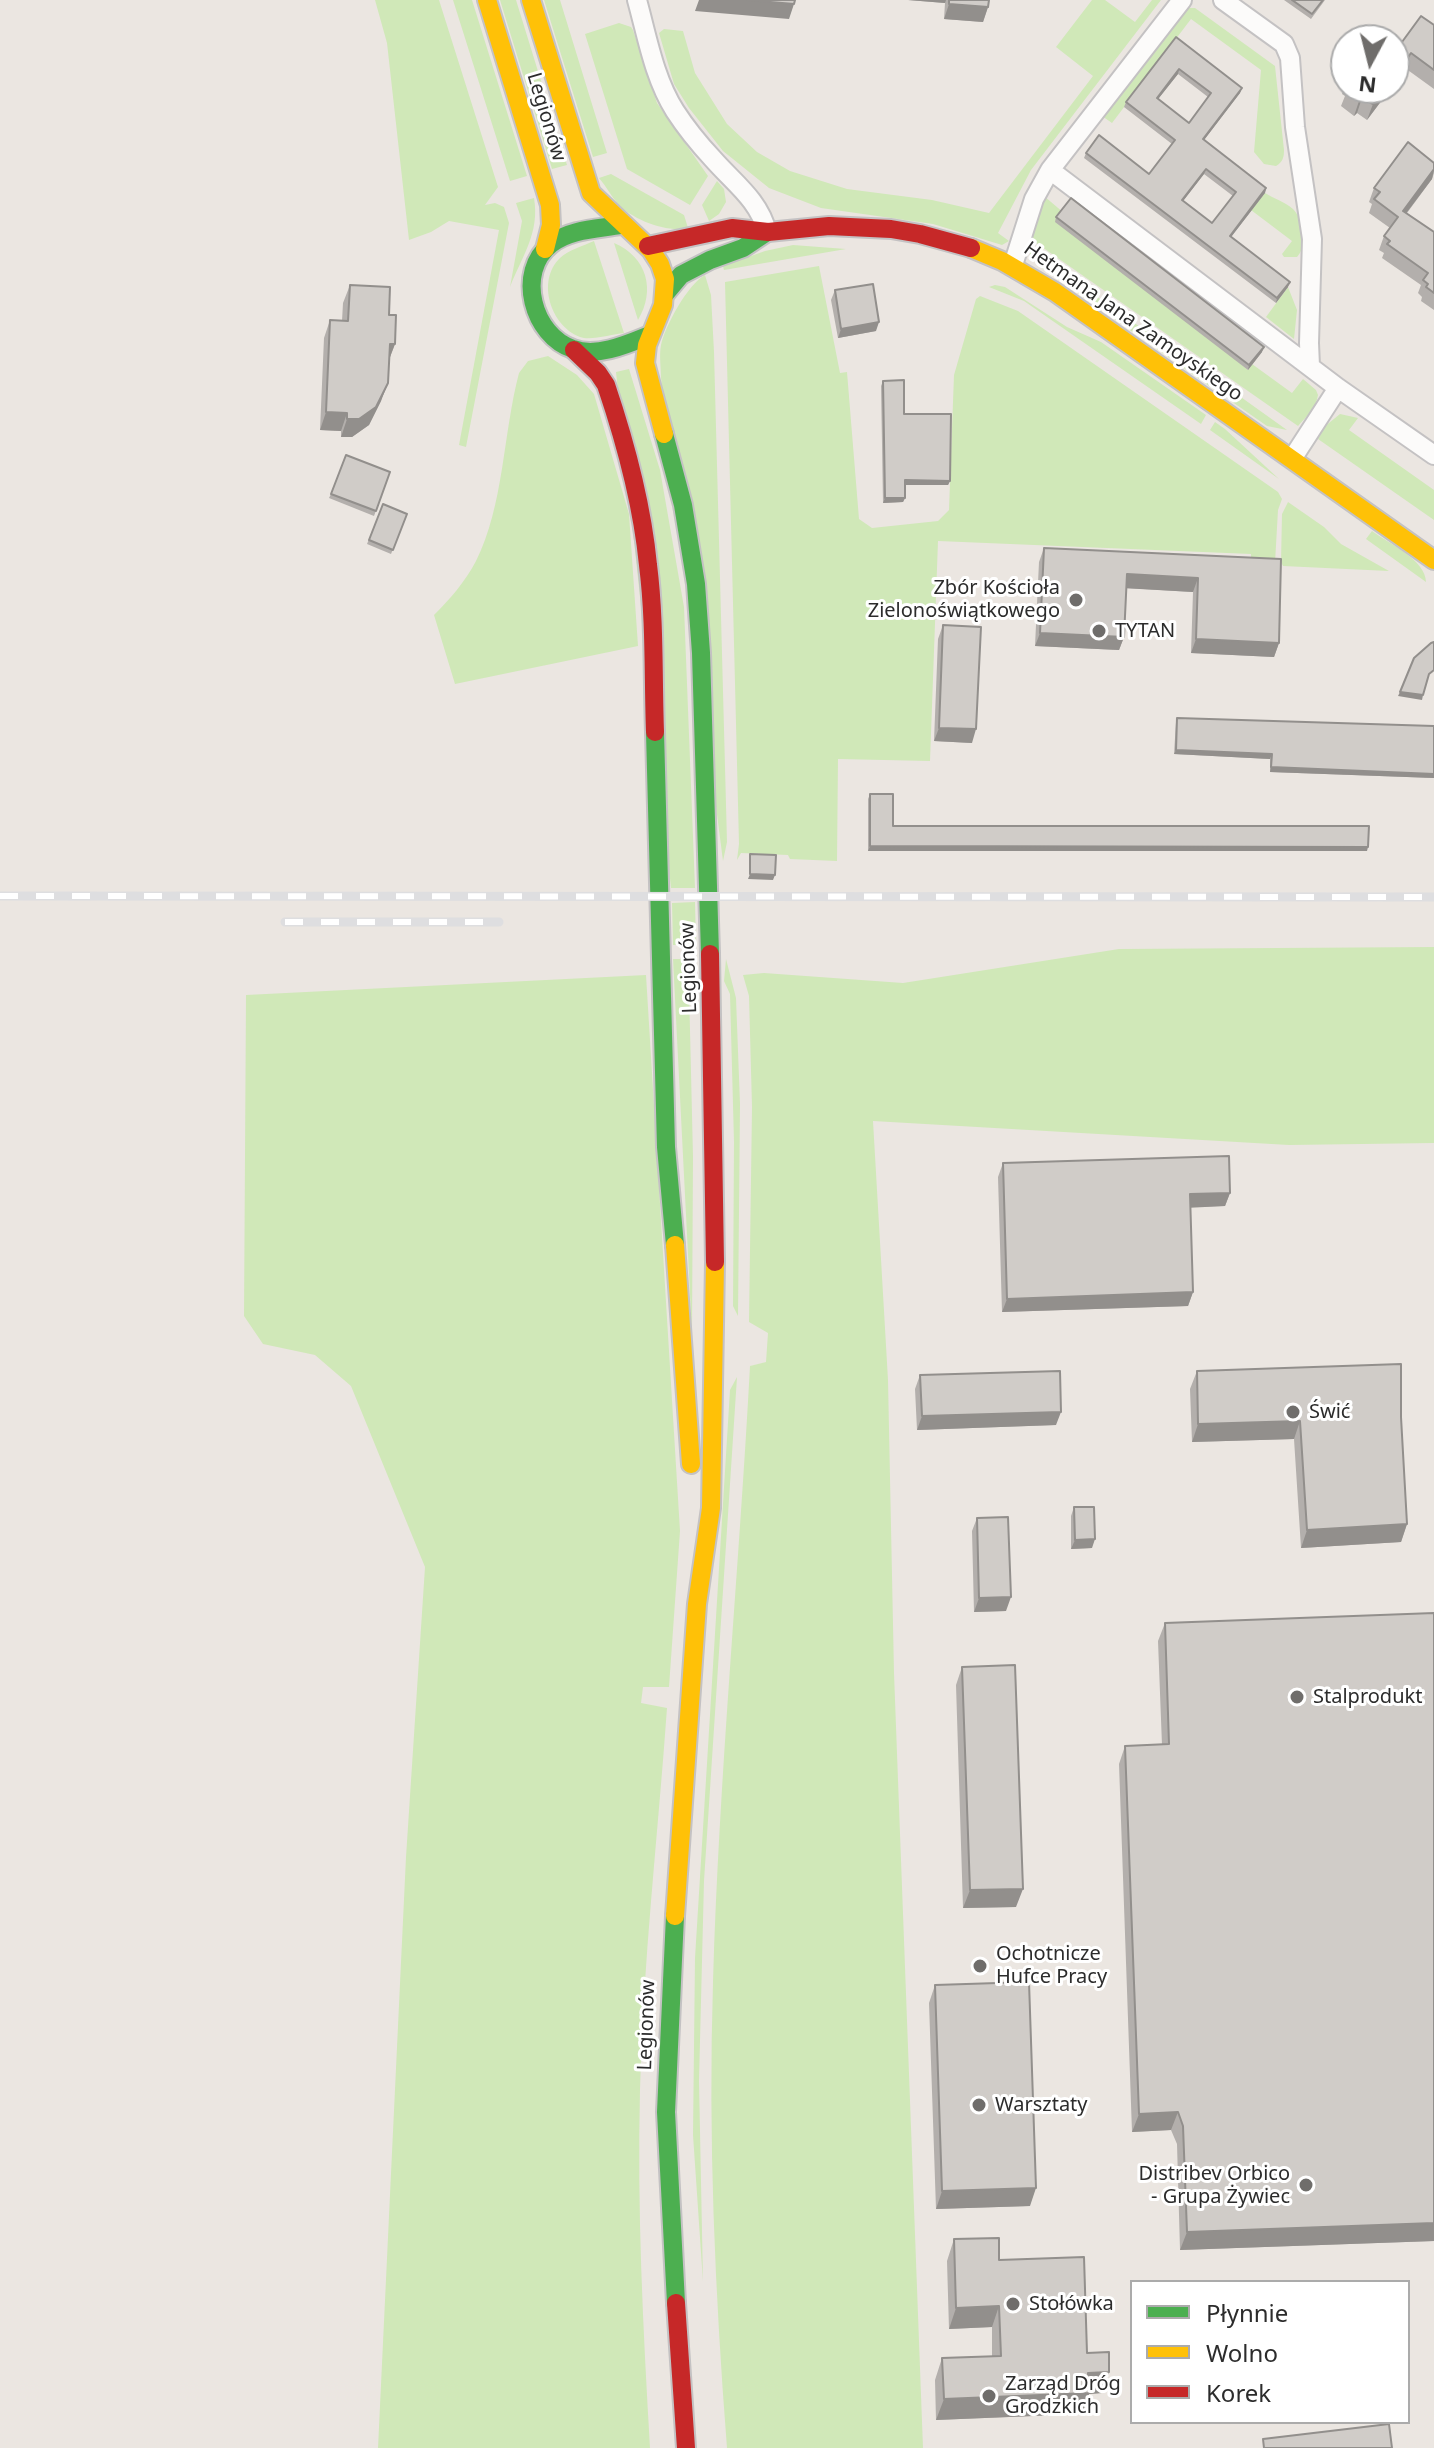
<!DOCTYPE html>
<meta charset="utf-8">
<style>
body{margin:0}
#map{position:relative;width:1434px;height:2448px;overflow:hidden;background:#ebe6e1;font-family:"Noto Sans",sans-serif}
canvas{display:block}
.legend{position:absolute;left:1130px;top:2280px;width:280px;height:144px;box-sizing:border-box;background:#fff;border:2px solid #ababab;margin:0;padding:10px 14px;list-style:none;font-size:24px;color:#2c2c2c}
.legend li{display:flex;align-items:center;gap:16px;height:40px}
.legend b{width:40px;border:2px solid #ababab}
.north{position:absolute;left:1330px;top:24px;width:80px;height:80px;box-sizing:border-box;background:#fff;border:2px solid #ababab;border-radius:50%;rotate:187deg;font-size:22px;font-weight:700;line-height:32px;text-align:center;color:#2c2c2c}
.north::after{content:'';display:block;margin:auto;width:28px;height:36px;background:#6f6d6b;clip-path:polygon(50% 0,100% 100%,50% 72%,0 100%)}
</style>
<div id="map">
<canvas width="1434" height="2448"></canvas>
<ul class="legend">
<li><b style="height:10px;background:#4caf50"></b>Płynnie</li>
<li><b style="height:10px;background:#ffc107"></b>Wolno</li>
<li><b style="height:10px;background:#c62828"></b>Korek</li>
</ul>
<div class="north">N</div>
</div>
<script>
const c = document.querySelector('canvas').getContext('2d');
c.lineJoin = 'round';
function fill(path, color) { c.fillStyle = color; c.fill(path, 'evenodd'); }
function strokePath(path, color, width, dash) { c.strokeStyle = color; c.lineWidth = width; c.lineCap = dash ? 'butt' : 'round'; c.setLineDash(dash || []); c.stroke(path); }
function label(font, color, halo, rows, align = 'center') {
  c.font = font + ' "Noto Sans",sans-serif'; c.lineWidth = 6; c.setLineDash([]); c.textBaseline = 'middle'; c.strokeStyle = halo; c.fillStyle = color; for (const [text, x, y, turn = 0] of rows) {
    c.save(); c.translate(x, y); c.rotate((+turn || 0) * Math.PI / 180); c.textAlign = isNaN(turn) ? turn : align; if (halo) c.strokeText(text, 0, 0); c.fillText(text, 0, 0); c.restore();
  }
}
const green = new Path2D(`
 M375 0H439L498 187 485 205 495 203 504 207 509 223 466 447 459 445 499 230 449 221 431 232 409 240 387 43Z
 M453 0H472L527 176 510 181Z
 M500 0H516L567 165 552 169Z
 M544 0H560L607 153 593 157Z
 M1092 0H1105L1135 22 1152 0H1161L1031 170 998 233 1009 241 1002 245 933 224 821 208 769 188 723 151 689 108 674 84 659 33 664 29 683 31 695 73 727 124 757 152 790 171 847 189 932 200 989 213 1093 76 1056 47Z
 M1186 8H1195L1275 66 1284 150C1284 157 1283 162 1276 166L1264 164 1254 152 1261 70 1191 19 1112 123 1102 116Z
 M619 23 631 27 633 30 657 103 708 176 690 205 627 169 585 34Z
 M611 174 684 215 688 228C667 233 633 220 618 204 611 196 606 186 599 178Z
 M717 181 724 189 726 202 719 214 709 221 702 205Z
 M1265 193C1273 198 1285 202 1293 209 1304 220 1308 246 1297 257H1284L1282 254 1292 241 1251 210Z
 M1044 196 1248 370 1252 364 1292 393 1303 379 1316 390 1318 395C1316 408 1307 416 1298 426L1032 240Z
 M534 198C540 233 522 256 510 287L522 221 516 203Z
 M594 241 624 333C612 334 591 341 580 337 551 326 536 281 560 258 568 250 583 246 594 241Z
 M614 243C647 257 656 290 638 320Z
 M793 245 846 249 724 270 723 266 765 251Z
 M1030 250 1223 385 1219 393 1038 265 1030 256Z
 M819 266 840 373 847 372 859 519 872 528 938 521 949 510 954 375 976 299 980 296 1018 311 1278 492 1282 499 1278 510 1275 563 1251 565V554L938 541 930 761 838 759 837 861 790 859 788 855 741 853 737 860 739 844 725 282Z
 M705 275 711 295 714 352 727 842 723 861 661 378C661 368 659 355 661 345 665 326 688 284 705 275Z
 M995 285 1005 287 1067 327 1101 342 1206 415 1201 424 1024 301 989 287Z
 M1288 287 1297 310 1294 339 1266 317Z
 M548 356 577 375 594 394 629 514 638 646 455 684 434 615C450 599 465 582 476 561 504 506 503 433 519 373L528 361Z
 M629 369 660 470 684 607 695 888H671L616 372Z
 M1238 395 1287 430 1267 426 1231 401Z
 M1340 414 1358 418 1349 430 1434 490V520L1318 439 1324 427Z
 M1215 422 1225 429 1279 479 1210 430Z
 M1288 502 1324 527 1341 544 1389 571 1283 566 1281 562 1282 514Z
 M1372 531C1388 543 1426 560 1426 582L1366 539Z
 M695 902 696 945H673L672 903Z
 M1434 947V1143L1289 1145 873 1121 888 1380 894 1673 923 2448H727C715 2293 708 2138 713 1982 719 1776 739 1571 750 1366L766 1362 768 1333 749 1322 752 1107 749 996 743 975 764 973 903 983 1119 949Z
 M673 959H692V984L689 988 693 1157 692 1333Z
 M726 959 736 998 740 1104 738 1316 733 1306 734 1142 730 994 724 981Z
 M646 975 680 1531 669 1687H643L641 1703 667 1708C658 1835 643 1962 640 2090 637 2209 643 2329 650 2448H378L406 1857 425 1567 351 1386 315 1355 263 1344 244 1316 246 995Z
 M737 1377 704 1881 699 2081 703 2282 693 2135 695 1958 730 1390Z`);
const street = new Path2D(`
 M637 0C647 36 654 78 675 111 686 128 699 144 713 159 734 183 759 200 767 232
 M1182 0 1050 170 1338 388 1434 455
 M1223 0 1284 44 1290 58 1295 127 1312 239 1309 343 1310 366
 M1013 265 1034 199 1050 170
 M1292 459 1338 388`);
const fast = new Path2D(`
 M621 225C598 229 570 229 551 244 515 272 533 336 573 349 597 358 628 344 650 335
 M665 294 681 275 710 260 743 248 767 232
 M664 434 683 505 696 584 701 653 710 954
 M655 732 666 1147 675 1245
 M675 1916 666 2112 676 2303`);
const slow = new Path2D(`
 M487 0 550 205 551 225 545 249
 M531 0 591 193 651 250 660 264 665 279 663 305 647 345 645 363 664 434
 M971 248 1002 261 1055 292 1434 560
 M675 1245 691 1464
 M675 1916 697 1604 711 1508 715 1262`);
const jam = new Path2D(`
 M648 246 732 228 768 232 829 226 891 229 920 234 971 248
 M574 350 598 373 606 385C626 444 642 503 648 565 655 620 653 676 655 732
 M710 954 715 1262
 M676 2303 686 2448`);
const rail = new Path2D(`
 M0 896 1434 897
 M285 922H499`);
const wall = new Path2D(`
 M908 0H989L988 7 983 22 944 19 945 3Z
 M1284 0H1325L1311 19Z
 M1434 25V89L1405 68 1402 42Z
 M1176 37 1242 88 1240 93 1204 140 1266 188 1265 193 1231 237 1288 287 1276 303 1084 158 1086 153 1149 174 1172 144 1124 107 1126 102ZM1178 74 1208 97 1189 123 1158 99ZM1204 174 1233 196 1212 223 1183 201Z
 M1346 83V88H1391L1367 120 1357 113 1354 116 1341 106 1345 96 1342 94Z
 M1434 163V173L1432 179 1407 213 1434 232V310L1421 301 1422 297 1418 293 1421 285 1382 258 1384 253 1379 250 1384 236 1390 228 1369 213 1372 204 1369 202 1374 188Z
 M1056 217 1262 352 1248 370 1055 222Z
 M350 285 389 315 395 344 389 360 381 401 369 425 352 437H341V431L320 430 324 338 330 320 342 321 343 303Z
 M835 290 876 331 838 338 831 300Z
 M883 381 950 481 948 485H905V498L903 502 883 503 881 386Z
 M390 472 374 516 329 498 331 494Z
 M383 504 407 514 391 554 367 544Z
 M1044 548 1281 559 1279 643 1274 657 1191 653 1193 592 1126 588 1124 637 1119 650 1035 646 1039 562Z
 M943 625 972 743 934 741 938 639Z
 M1177 718 1434 726V778L1270 772V759L1174 754 1176 722Z
 M870 794 893 826 1367 851H868V799Z
 M1003 1163 1230 1193 1225 1206 1190 1207 1193 1292 1188 1306 1002 1312 998 1177Z
 M1197 1371 1401 1417 1407 1524 1401 1542 1301 1548 1294 1439 1192 1442 1190 1389Z
 M920 1375 1056 1425 917 1430 915 1389Z
 M1074 1507 1092 1548 1071 1549V1516Z
 M977 1518 1006 1611 974 1612 972 1531Z
 M1434 1613V2241L1180 2250 1177 2144 1171 2130 1132 2132 1119 1764 1125 1746 1162 1745 1158 1641 1165 1623Z
 M962 1667 1016 1907 963 1908 956 1685Z
 M935 1985 1030 2206 936 2209 929 2003Z
 M954 2239 999 2260 1087 2353 1102 2393 1089 2394 1082 2414 936 2420 935 2380 942 2358 992 2356V2327L949 2329 947 2261Z`);
const shadedWall = new Path2D(`
 M699 0H747L794 4 789 19 695 11Z
 M908 0H946L945 3Z
 M949 4 988 7 983 22 944 19Z
 M1411 53 1405 68 1394 83V76Z
 M1179 69 1178 74 1155 103 1157 98Z
 M1242 88 1240 93 1201 144 1203 139Z
 M1385 88H1391L1367 120 1373 104Z
 M1362 98 1357 113 1354 116 1359 101Z
 M1206 169 1204 174 1180 205 1182 200Z
 M1434 169 1432 179 1398 224 1403 211Z
 M1266 188 1265 193 1228 241 1230 236Z
 M1290 282 1288 287 1276 303 1277 298Z
 M879 322 876 331 838 338 841 329Z
 M390 344H395L388 362Z
 M1264 347 1262 352 1248 370 1249 365Z
 M388 383 381 401 369 425 352 437H341L347 419Z
 M326 412 347 413 341 431 320 430Z
 M905 480 950 481 948 485H903Z
 M885 498H905L903 502 883 503Z
 M1127 574 1198 578 1193 592 1122 588Z
 M1040 633 1124 637 1119 650 1035 646Z
 M1196 639 1279 643 1274 657 1191 653Z
 M1400 692 1423 695 1422 700 1398 696Z
 M939 728 976 729 972 743 934 741Z
 M1176 750 1272 754 1270 759 1174 754Z
 M1271 767 1434 774V778L1270 772Z
 M870 846 1368 847 1367 851H868Z
 M750 874 775 875 773 880 748 879Z
 M1230 1193 1225 1206 1185 1208 1190 1194Z
 M1193 1292 1188 1306 1002 1312 1007 1299Z
 M1061 1412 1056 1425 917 1430 922 1416Z
 M1300 1421 1294 1439 1192 1442 1198 1424Z
 M1407 1524 1401 1542 1301 1548 1307 1530Z
 M1095 1539 1092 1548 1071 1549 1075 1540Z
 M1011 1597 1006 1611 974 1612 979 1598Z
 M1023 1889 1016 1907 963 1908 970 1890Z
 M1178 2112 1171 2130 1132 2132 1139 2114Z
 M1036 2188 1030 2206 936 2209 942 2191Z
 M1434 2223V2241L1180 2250 1187 2232Z
 M999 2306 992 2327 949 2329 956 2308Z
 M1109 2372 1102 2393 1089 2394 1082 2414 936 2420 944 2399 1088 2373Z`);
const building = new Path2D(`
 M747 0H795L794 4Z
 M949 0H989L988 7 949 4Z
 M1292 0H1323L1312 14Z
 M1421 16 1434 25V70L1411 53 1394 76V41L1396 37 1402 42Z
 M1378 34 1386 40H1374Z
 M1176 37 1242 88 1203 139 1266 188 1230 236 1290 282 1277 298 1086 153 1099 135 1149 174 1175 140 1126 102ZM1179 69 1211 93 1189 123 1157 98ZM1206 169 1236 192 1212 223 1182 200Z
 M1349 88H1385L1373 104 1362 98 1359 101 1346 91Z
 M1408 142 1434 163V169L1403 211 1434 232V293L1426 287 1428 284 1423 280 1428 273 1387 244 1390 241 1384 236 1398 217 1374 199 1380 192 1374 188Z
 M1071 198 1264 347 1249 365 1056 217Z
 M873 284 879 322 841 329 835 290Z
 M350 285 390 287 389 315H396L395 344H390L388 383 376 407 359 419H347V413L326 412 330 320 348 321Z
 M904 380V414H951L950 481 905 480V498H885L883 381Z
 M346 455 390 472 376 511 331 494Z
 M383 504 407 514 393 550 369 540Z
 M1044 548 1281 559 1279 643 1196 639 1198 578 1127 574 1124 637 1040 633Z
 M943 625 981 627 976 729 939 728Z
 M1434 642V670L1429 674 1423 695 1400 692 1414 658 1431 643Z
 M1177 718 1434 726V774L1271 767 1272 754 1176 750Z
 M870 794H893V826H1369L1368 847 870 846Z
 M750 854 776 855 775 875 750 874Z
 M1229 1156 1230 1193 1190 1194 1193 1292 1007 1299 1003 1163Z
 M1401 1364V1417L1407 1524 1307 1530 1300 1421 1198 1424 1197 1371Z
 M1060 1371 1061 1412 922 1416 920 1375Z
 M1074 1507H1094L1095 1539 1075 1540Z
 M1008 1517 1011 1597 979 1598 977 1518Z
 M1434 1613V2223L1187 2232 1183 2126 1178 2112 1139 2114 1125 1746 1169 1744 1165 1623Z
 M1015 1665 1023 1889 970 1890 962 1667Z
 M1029 1982 1036 2188 942 2191 935 1985Z
 M999 2238V2260L1084 2257 1087 2353 1109 2352V2372L1088 2373 1089 2393 944 2399 942 2358 1001 2356 999 2306 956 2308 954 2239Z
 M1389 2424 1392 2448H1264L1263 2439Z`);
const markers = [
 [1076,600,8,"#6f6d6b"],
 [1099,631,8,"#6f6d6b"],
 [1293,1412,8,"#6f6d6b"],
 [1297,1697,8,"#6f6d6b"],
 [980,1966,8,"#6f6d6b"],
 [979,2105,8,"#6f6d6b"],
 [1306,2185,8,"#6f6d6b"],
 [1013,2304,8,"#6f6d6b"],
 [989,2396,8,"#6f6d6b"]
];
const streetNames = [
 ["Legionów",546,117,73],
 ["Hetmana Jana Zamoyskiego",1133,322,35],
 ["Legionów",689,968,-92],
 ["Legionów",647,2025,-88]
];
const poiNames = [
 ["Zbór Kościoła",1060,588,"right"],
 ["Zielonoświątkowego",1060,611,"right"],
 ["TYTAN",1115,631],
 ["Świć",1309,1412],
 ["Stalprodukt",1313,1697],
 ["Ochotnicze",996,1954],
 ["Hufce Pracy",996,1977],
 ["Warsztaty",995,2105],
 ["Distribev Orbico",1290,2174,"right"],
 ["- Grupa Żywiec",1290,2197,"right"],
 ["Stołówka",1029,2304],
 ["Zarząd Dróg",1005,2384],
 ["Grodzkich",1005,2407]
];
fill(green, '#d0e8b8');
strokePath(street, '#c4c2c3', 22);
strokePath(fast, '#c4c2c3', 22);
strokePath(slow, '#c4c2c3', 22);
strokePath(jam, '#c4c2c3', 22);
strokePath(street, '#fcfbfa', 18);
strokePath(fast, '#4caf50', 18);
strokePath(slow, '#ffc107', 18);
strokePath(jam, '#c62828', 18);
strokePath(rail, '#dedee0', 9);
strokePath(rail, '#fff', 6, [18]);
fill(wall, '#b3afac');
fill(shadedWall, '#928f8c');
fill(building, '#d0ccc8');
strokePath(building, '#928f8c', 2);
for (const [x, y, r, color] of markers) { const dot = new Path2D(); dot.arc(x, y, r, 0, 2 * Math.PI); c.fillStyle = color; c.fill(dot); strokePath(dot, '#fff', 3); }
label('20px', '#2c2c2c', '#fff', streetNames);
label('20px', '#2c2c2c', '#fff', poiNames, 'left');
</script>
